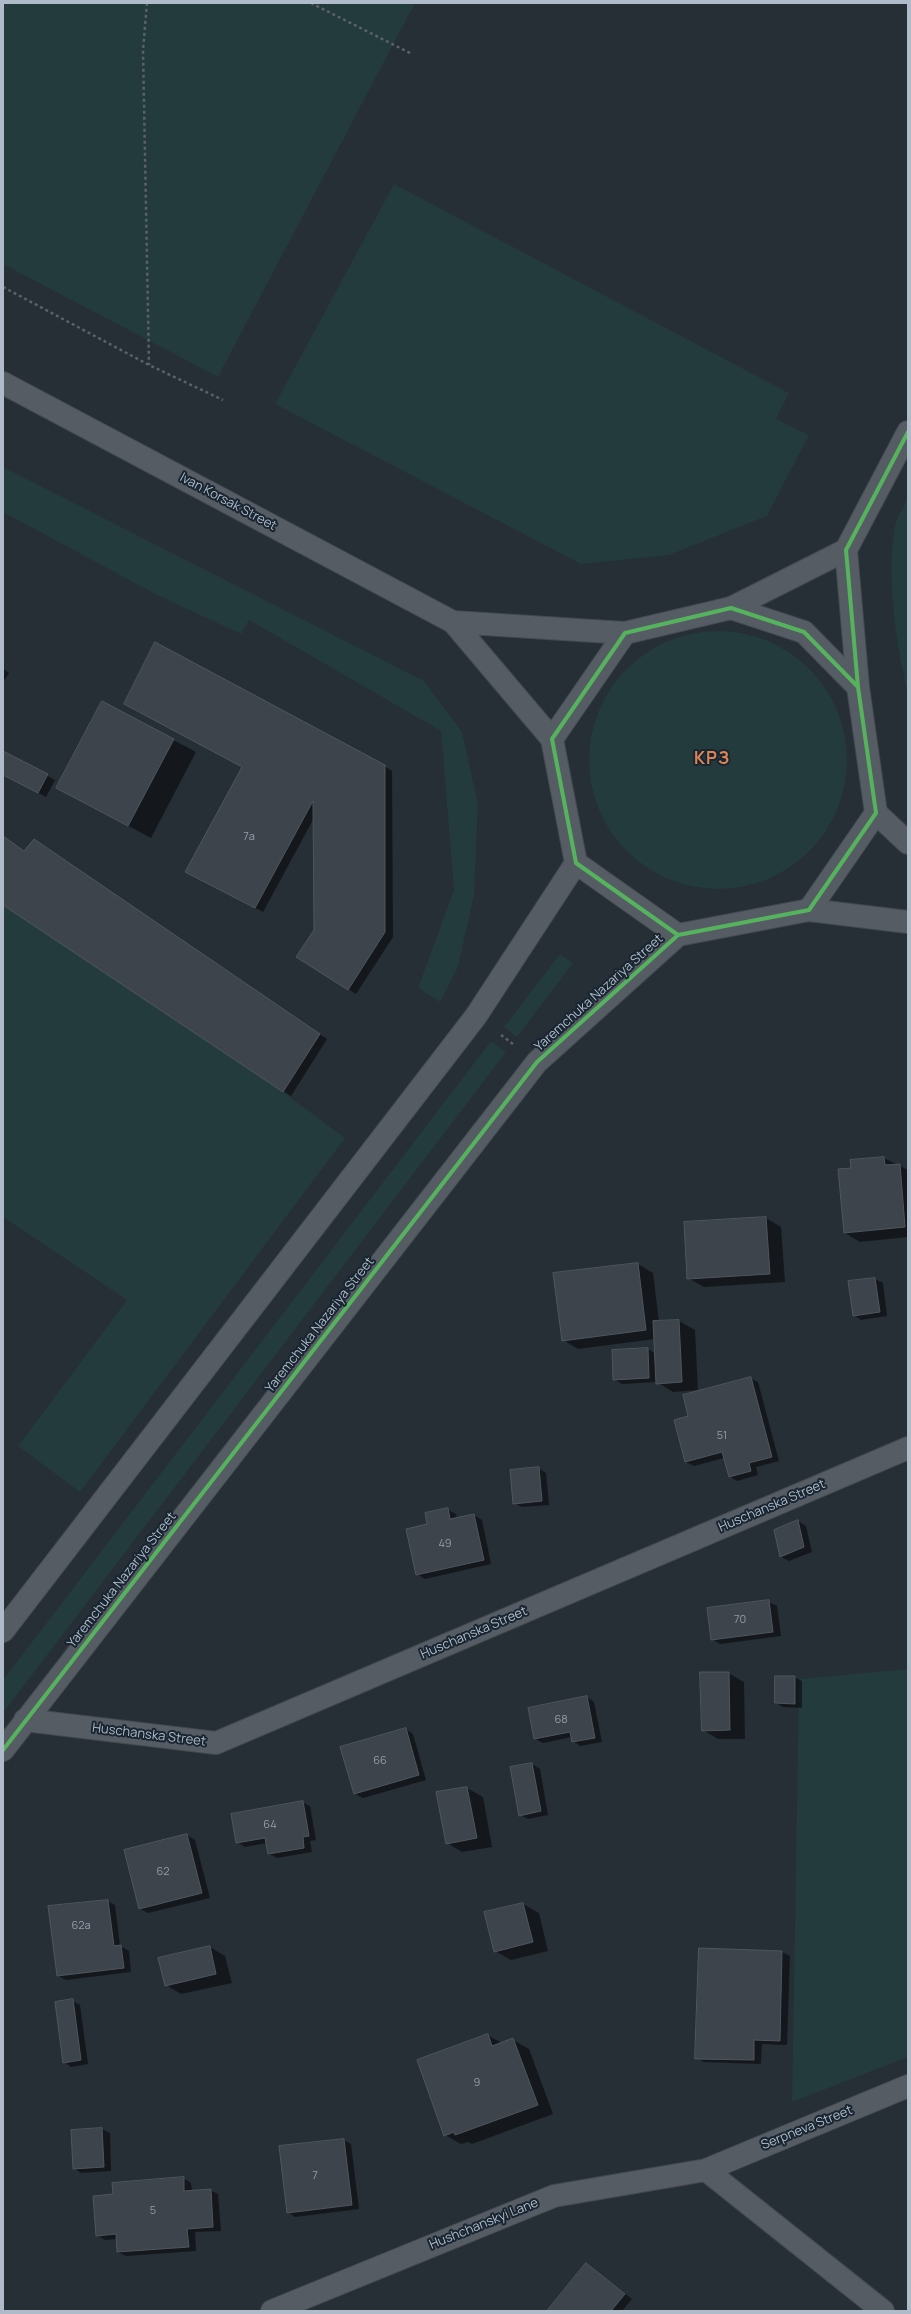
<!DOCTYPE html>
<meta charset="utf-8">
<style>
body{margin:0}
#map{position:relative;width:911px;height:2314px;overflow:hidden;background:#262e36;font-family:Manrope,sans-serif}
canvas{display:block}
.frame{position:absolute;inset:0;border:4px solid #afbbc8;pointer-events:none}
</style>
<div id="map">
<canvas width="911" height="2314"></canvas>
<div class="frame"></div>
</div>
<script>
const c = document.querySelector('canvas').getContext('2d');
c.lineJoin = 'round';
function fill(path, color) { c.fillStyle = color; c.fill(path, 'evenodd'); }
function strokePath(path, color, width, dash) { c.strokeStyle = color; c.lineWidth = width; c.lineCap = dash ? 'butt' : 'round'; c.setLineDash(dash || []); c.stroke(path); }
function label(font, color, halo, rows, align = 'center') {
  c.font = font + ' Manrope,sans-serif'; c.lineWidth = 4; c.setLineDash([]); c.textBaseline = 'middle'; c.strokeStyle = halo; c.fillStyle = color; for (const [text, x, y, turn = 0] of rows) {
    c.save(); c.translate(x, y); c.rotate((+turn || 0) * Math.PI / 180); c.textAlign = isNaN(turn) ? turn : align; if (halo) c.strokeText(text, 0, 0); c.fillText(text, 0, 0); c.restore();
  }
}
const green = new Path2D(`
 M3 3H415L218 377 3 264Z
 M394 184 789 393 776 419 809 435 767 516 669 555 581 564 275 404Z
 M3 467 424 681 462 732 478 804 474 895 458 967 440 1002 418 988 454 890 441 731 249 620 241 634 157 595 3 512Z
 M908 498V693C896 648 886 571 895 526 897 516 904 506 908 498Z
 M589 760a129 129 0 1 1 258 0a129 129 0 1 1-258 0Z
 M3 905 283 1092 345 1138 80 1492 18 1446 127 1300 3 1217Z
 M560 954 573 963 517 1037 504 1027Z
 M491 1041 506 1052 3 1713V1680Z
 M908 1669V2057L792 2102 799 1679Z`);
const shadow = new Path2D(`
 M3 669 9 673 3 682Z
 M102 702 196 752 151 838 57 788Z
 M3 752 55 780 46 797 3 774Z
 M243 766H384L392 771 393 937 356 994 298 957 315 931 314 818 263 912 194 876Z
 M3 837 25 851 42 845 327 1039 291 1096 3 904Z
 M884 1158 908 1170V1237L860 1242 845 1233 852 1169Z
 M766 1218 781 1227 785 1282 704 1287 688 1278Z
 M638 1264 653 1273 659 1322 679 1321 695 1330 698 1390 673 1392 657 1382 622 1384 614 1379 648 1349 656 1354 655 1339 578 1349 563 1340Z
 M875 1279 883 1283 887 1316 861 1320 853 1315 849 1282Z
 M750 1378 758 1382 779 1461 756 1467 758 1475 737 1481 729 1476 724 1458 694 1466 686 1462 690 1417Z
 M538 1468 546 1473 549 1505 522 1507 514 1503Z
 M448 1510 456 1514 457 1519 474 1515 482 1520 491 1564 425 1579 417 1574 428 1525Z
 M798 1521 806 1526 812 1552 789 1561 781 1557Z
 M769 1602 777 1606 781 1636 720 1644 712 1639Z
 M728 1673 744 1682 745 1739H718L703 1730Z
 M794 1677 802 1681V1708L783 1707 776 1703Z
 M587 1697 594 1702 602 1742 580 1746 573 1741 572 1737 543 1743 535 1739Z
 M406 1729 413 1734 426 1780 363 1798 355 1794Z
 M532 1764 540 1769 548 1815 528 1819 520 1815Z
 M467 1788 483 1797 492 1847 462 1852 447 1843 437 1793Z
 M302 1802 310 1806 316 1840 310 1841 312 1852 277 1858 269 1854 267 1843 245 1847 237 1842Z
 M187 1835 195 1840 210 1898 148 1913 140 1909Z
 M108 1901 115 1905 120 1946 129 1951 131 1972 66 1980 58 1976Z
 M523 1904 539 1913 548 1951 511 1960 495 1951Z
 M210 1947 225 1956 232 1983 181 1994 166 1985Z
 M782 1952 790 1956 787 2045 762 2044 761 2064 704 2062 696 2058Z
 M73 2001 80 2005 88 2064 71 2067 64 2062Z
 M487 2035 502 2043 513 2040 529 2049 553 2114 472 2144 468 2142 461 2144 445 2135Z
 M102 2129 110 2133 111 2171 81 2173 74 2168Z
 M344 2140 351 2144 359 2209 295 2217 288 2212Z
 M183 2178 191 2183 192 2191 210 2190 218 2194 221 2231 195 2232 196 2251 126 2256 118 2252 117 2239 105 2240 97 2235Z
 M586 2264 632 2299 622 2311H548Z`);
const building = new Path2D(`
 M155 642 385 765V932L348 990 296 957 314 930 313 801 255 908 185 872 242 767 124 704Z
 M102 701 174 739 128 826 56 788Z
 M3 751 48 774 38 793 3 775Z
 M3 836 24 851 34 839 320 1034 283 1092 3 905Z
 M884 1157 885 1165 900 1164 905 1227 844 1233 838 1169 851 1168 850 1160Z
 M766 1217 770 1274 687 1279 684 1222Z
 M638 1263 646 1330 562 1341 553 1273Z
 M875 1278 880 1312 853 1316 848 1281Z
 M679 1320 682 1382 656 1384 653 1321Z
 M648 1348 649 1378 613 1380 612 1350Z
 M751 1377 772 1457 749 1463 751 1471 729 1477 722 1452 685 1462 674 1420 688 1416 683 1395Z
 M539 1467 542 1501 513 1504 510 1470Z
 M448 1508 450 1519 474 1514 484 1560 416 1575 406 1529 427 1524 425 1513Z
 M798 1520 804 1547 780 1557 774 1530Z
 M769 1600 773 1632 711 1640 707 1608Z
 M700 1672H729L730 1730 702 1731Z
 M775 1676H795V1704L775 1703Z
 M587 1696 595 1738 572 1742 570 1732 534 1739 528 1708Z
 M406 1728 419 1775 354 1794 340 1747Z
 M532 1763 541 1811 519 1816 510 1767Z
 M467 1787 477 1838 446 1844 436 1792Z
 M303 1801 309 1836 303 1837 304 1848 268 1854 265 1838 236 1843 231 1814Z
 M187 1834 202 1893 139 1909 124 1850Z
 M108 1900 114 1946 121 1945 124 1968 57 1976 48 1906Z
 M523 1903 533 1942 494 1952 484 1912Z
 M210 1946 216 1974 165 1986 158 1958Z
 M699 1948 782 1951 780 2041 754 2040V2060L695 2059Z
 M73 1999 81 2060 63 2063 55 2002Z
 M488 2034 492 2046 513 2038 538 2105 455 2135 454 2132 444 2136 417 2060Z
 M102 2128 104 2167 73 2169 71 2130Z
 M344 2139 352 2205 287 2213 279 2146Z
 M184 2177V2191L211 2189 213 2227 187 2229 189 2247 117 2252 116 2234 96 2236 93 2196 113 2194 112 2183Z
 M586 2263 625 2294 611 2311H547Z`);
const path = new Path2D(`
 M147 3 143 50 149 365
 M311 3 412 54
 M3 287 149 365 223 400
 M501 1035 513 1044`);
const minor = new Path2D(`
 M731 608 846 550
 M858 687 846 550 908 432
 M876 813 908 843
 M809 910 908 922
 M25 1720 216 1743 908 1448
 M706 2170 883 2311
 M272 2311 554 2196 706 2170 908 2086`);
const tertiary = new Path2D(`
 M3 383 453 622 552 739
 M731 608 804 632 858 687 876 813 809 910 678 935 576 863 552 739 625 633Z
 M453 622 625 633
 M3 1631 476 1016 576 863
 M3 1750 537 1062 678 935`);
const cycleway = new Path2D(`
 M858 687 804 632 731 608 625 633 552 739 576 863 678 935 809 910 876 813 858 687 846 550 908 432
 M3 1750 537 1062 678 935`);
const numberNames = [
 ["7а",249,837],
 ["51",722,1436],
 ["49",445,1544],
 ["70",740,1620],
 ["68",561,1720],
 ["66",380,1761],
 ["64",270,1825],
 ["62",163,1872],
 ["62а",81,1926],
 ["9",477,2083],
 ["7",315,2176],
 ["5",153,2211]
];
const streetNames = [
 ["Ivan Korsak Street",228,502,28],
 ["Yaremchuka Nazariya Street",599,993,-42],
 ["Yaremchuka Nazariya Street",320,1325,-52],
 ["Huschanska Street",772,1506,-23],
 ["Yaremchuka Nazariya Street",122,1580,-52],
 ["Huschanska Street",474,1633,-23],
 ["Huschanska Street",149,1735,7],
 ["Serpneva Street",807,2128,-22],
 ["Hushchanskyi Lane",484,2224,-22]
];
const districtNames = [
 ["КРЗ",712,759]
];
fill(green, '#233b3c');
fill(shadow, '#0007');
fill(building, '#3e444c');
strokePath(building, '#4e565e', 1);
strokePath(minor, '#43484e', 24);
strokePath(tertiary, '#43484e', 24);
strokePath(path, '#5a6167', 2.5, [3, 3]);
strokePath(minor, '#565c64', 22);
strokePath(tertiary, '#565c64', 22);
strokePath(cycleway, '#56b35d', 4);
label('11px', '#939da9', null, numberNames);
label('13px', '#afbbc8', '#192531', streetNames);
c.letterSpacing = '1px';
label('bold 17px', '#dd8455', '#192531', districtNames);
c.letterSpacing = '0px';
</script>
